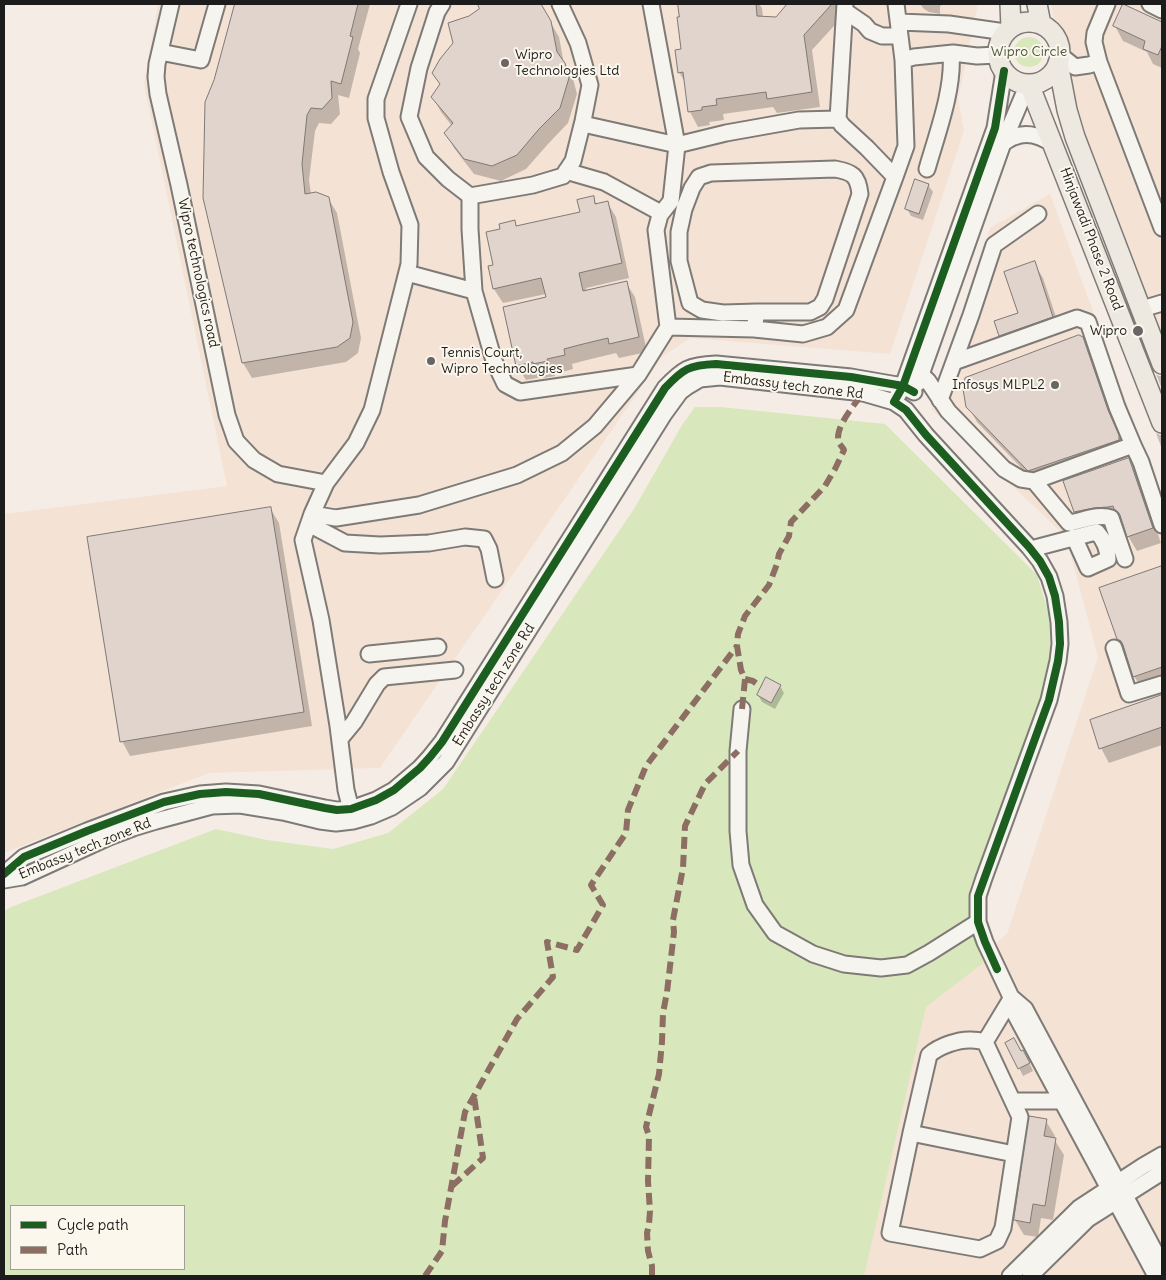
<!DOCTYPE html>
<style>
body{margin:0}
#map{position:relative;width:1166px;height:1280px;overflow:hidden;background:#f5ede5;font-family:Delius,sans-serif}
canvas{display:block}
.frame{position:absolute;inset:0;border:5px solid #1c1c1c;pointer-events:none}
.legend{position:absolute;left:10px;top:1205px;width:175px;height:65px;box-sizing:border-box;background:#fbf7ec;border:1px solid #a29f99;margin:0;padding:6px 9px;list-style:none;font-size:15px;color:#1c1c1c}
.legend li{display:flex;align-items:center;gap:10px;height:25px}
.legend b{width:25px;border:1px solid #a29f99}
</style>
<div id="map">
<canvas width="1166" height="1280"></canvas>
<div class="frame"></div>
<ul class="legend">
<li><b style="height:6px;background:#1b5e20"></b>Cycle path</li>
<li><b style="height:6px;background:#8d6e63"></b>Path</li>
</ul>
</div>
<script>
const c = document.querySelector('canvas').getContext('2d');
c.lineJoin = 'round';
function fill(path, color) { c.fillStyle = color; c.fill(path, 'evenodd'); }
function strokePath(path, color, width, dash) { c.strokeStyle = color; c.lineWidth = width; c.lineCap = dash ? 'butt' : 'round'; c.setLineDash(dash || []); c.stroke(path); }
function label(font, color, halo, rows, align = 'center') {
  c.font = font + ' Delius,sans-serif'; c.lineWidth = 4; c.setLineDash([]); c.textBaseline = 'middle'; c.strokeStyle = halo; c.fillStyle = color; for (const [text, x, y, turn = 0] of rows) {
    c.save(); c.translate(x, y); c.rotate((+turn || 0) * Math.PI / 180); c.textAlign = isNaN(turn) ? turn : align; if (halo) c.strokeText(text, 0, 0); c.fillText(text, 0, 0); c.restore();
  }
}
const built = new Path2D(`
 M158 4H978L958 99 964 131 890 354 690 338 662 357 380 768 209 773 4 853V514L227 486 144 84Z
 M1051 4H1162V340L1100 183 1057 35Z
 M1050 194 1162 499V1276H855L919 1005 1007 934 1098 657 1066 537 932 409 990 228Z`);
const green = new Path2D(`
 M1014 52a15 15 0 1 1 30 0a15 15 0 1 1-30 0Z
 M695 407H721L885 424 1001 539 1037 575 1049 614 1051 661 1038 707 970 889 969 910 972 928 983 963 926 1007 864 1276H4V911L11 907 216 829 267 840 333 849 388 833 443 789 634 509 682 425ZM11 1206H184V1269H11Z`);
const shadow = new Path2D(`
 M237 4H370L358 49 360 53 349 98 338 95 340 114 331 124 319 123 315 131 309 180 311 194 328 198 337 213 361 338 358 353 346 362 252 378 243 363 204 198 215 80Z
 M479 4H540L559 37 564 64 573 79 577 94 568 123 548 144 526 169 501 181 474 174 454 148 446 133 452 126 441 112 433 97 441 86 434 73 455 44 470 17 480 9Z
 M679 4H759L762 8 763 18H776L788 4H837L844 15 812 50 820 107 777 113 773 107 723 114 724 120 709 122 710 125 698 127 690 112 686 84 679 72 683 50Z
 M920 4H944L940 6V14L929 12 924 9Z
 M1124 5 1162 23V68L1153 64 1147 52 1123 41 1115 26Z
 M928 185 933 192 923 220 911 216 907 209Z
 M593 198 597 205 607 202 616 217 629 278 586 288 587 291 626 283 635 297 647 352 619 358 616 353 587 360 572 364 573 369 555 374V376L543 378 542 377 526 380 517 366 547 298 546 294 503 303 494 289V266L502 230 514 222 517 227 581 213Z
 M1034 263 1043 278 1061 332 1009 350 1001 335 1020 314Z
 M1082 338 1091 353 1116 426 1127 451 1038 485 977 422 968 406Z
 M1156 374 1159 376H1162V389Z
 M1156 433 1160 435H1162V449Z
 M1128 460 1137 475 1161 543 1137 551 1128 536 1122 520 1117 522H1103L1083 527 1075 512 1064 482Z
 M270 508 279 523 312 726 130 756 122 741Z
 M1162 567V684L1143 691 1134 676 1127 654 1118 639 1100 589Z
 M780 686 784 693 775 709 762 702 758 695Z
 M1162 697V745L1109 763 1101 748 1091 721Z
 M1007 1043 1027 1058 1033 1071 1023 1076Z
 M1046 1121 1055 1136 1054 1139 1064 1155 1053 1220 1041 1218 1038 1237 1024 1235 1015 1220Z`);
const building = new Path2D(`
 M235 4H358L350 36 353 37 341 84 331 81 332 98 322 109 311 108 307 115 302 164 305 194 316 192 329 197 353 322 350 338 337 347 242 363 203 198 205 102 214 80Z
 M478 4H541L551 21 557 52 565 63 569 78 560 108 539 129 517 155 492 166 464 159 444 133 453 123 431 97 440 84 432 73 440 59 453 43 448 23 469 16 479 9Z
 M678 4H756L757 16 776 17 787 4H832L804 35 812 92 767 99 766 92 716 99 717 105 702 107V110L688 112 683 72 678 73 675 50 681 49 677 17H679Z
 M1123 4 1162 22V46L1158 55 1143 49 1145 41 1113 26Z
 M915 179 929 184 919 214 905 209Z
 M594 196 595 204 608 201 622 263 579 273 583 291 627 281 639 337 609 344 608 338 579 345 564 349 565 355 547 359 548 361 533 364V362L516 366 503 307 546 297 541 278 493 289 488 266 493 265 486 232 500 229 499 224 515 220 516 226 580 212 577 200Z
 M1035 261 1053 317 999 336 994 321 1018 313 1004 272Z
 M1079 335 1083 337 1108 410 1119 435V440L1028 471 966 407 963 389 965 378Z
 M1129 458 1153 528 1127 537 1120 515 1118 512 1114 509 1113 506 1108 507 1094 508 1074 512 1063 481Z
 M271 507 304 712 120 742 87 537Z
 M1162 566V667L1133 677 1123 645 1121 641 1117 639 1099 588Z
 M766 677 781 685 771 703 757 695Z
 M1162 695V727L1099 749 1090 720Z
 M1014 1038 1021 1051 1023 1050 1030 1063 1018 1069 1005 1043Z
 M1029 1116 1047 1119 1044 1136 1056 1138 1045 1206 1033 1204 1030 1223 1014 1220Z`);
const minor = new Path2D(`
 M171 4 157 64 156 77 158 94 179 185 227 415 236 441 254 460 278 474 326 483
 M442 4 437 12 419 68 409 117 426 157 448 179 470 196 533 185 563 176 573 161 583 121 590 85 578 43 560 4
 M845 4 838 119 842 125 867 148 895 177
 M1150 4 1162 10
 M845 11 864 24 870 31 882 36H900
 M899 22 949 24 1005 32
 M160 52 201 60 217 4
 M1060 55 1075 67 1089 65 1099 62 1162 228
 M903 60 914 57 953 53 977 56 998 55
 M1099 62 1094 42 1095 33 1107 4
 M1004 71 995 128 903 386 894 402 906 410 926 435 1029 547 1040 561 1049 577 1055 596 1059 622 1060 644 1058 661 1049 700 984 878 978 896V922L985 942 1011 997 1015 1014 1156 1276
 M583 124 677 145 651 4
 M1003 143C1007 141 1010 138 1014 137 1028 131 1043 137 1054 145
 M927 169C937 134 954 89 951 54
 M566 171 604 182 661 213
 M470 196V229L474 291 494 361 505 384 520 392 638 375
 M407 273 474 291
 M1142 309 1162 303
 M668 327 656 230 660 215 671 201 677 145 726 133 799 120 838 119
 M754 329 757 312 723 313 702 310 690 303 679 261V232L684 209 692 188 699 177 711 173 835 169C853 172 858 176 860 194L825 299 820 307 810 312H757
 M954 362 1077 318 1088 322 1117 407 1133 445
 M922 375 928 381 948 411 1004 469 1021 479 1034 481 1133 445 1141 462 1162 525
 M918 383 1003 143 1028 84
 M940 400 971 315 994 245 1038 214
 M1034 481 1069 523C1082 521 1099 513 1111 518L1125 559
 M312 514 336 518 419 505 517 475 562 453 595 426 638 375 668 327 754 329 803 334 827 327 846 310 895 177 906 146 903 60 896 4
 M309 524 345 543 380 545 429 543 465 537 484 539 489 549 495 579
 M1031 549 1092 533 1097 532C1104 540 1108 549 1108 559L1088 568 1074 537
 M1114 648 1129 694 1162 684
 M369 654 438 647
 M742 709 738 751V831L741 865 755 905 775 933 813 954 844 964 881 968 907 965 929 953 978 922
 M340 739 354 722 377 684 384 677 455 670
 M353 817 346 790 338 726 321 620 303 540 312 514 326 483 356 443 372 410 409 264 410 225 391 172 376 118V99L409 4
 M4 874 24 857 87 831 164 802 200 794 226 792 259 794 325 808 337 810 351 809 376 800 394 790 420 768 430 757 442 742 665 388C683 369 689 365 716 364L851 377 903 386 914 392
 M4 880 22 877 109 837 133 828 156 821 212 806 240 805 283 812 320 821 336 823 353 821 371 816 392 807 420 788 446 762 664 414 680 392 688 386 700 379 720 377 863 393 894 402
 M1011 997 1025 1009 1162 1265
 M1011 999 985 1042 1020 1117 1003 1228 997 1241 980 1249 890 1233 911 1133 1014 1154
 M1013 1101H1062
 M911 1133 929 1055C939 1046 959 1039 972 1040 976 1040 981 1041 985 1042
 M1010 1276 1079 1208 1143 1166 1162 1155
 M1030 1276 1088 1219 1162 1172`);
const major = new Path2D(`
 M1010 4 1011 27
 M1037 4 1041 24
 M998 53a31 31 0 1 1 62 0a31 31 0 1 1-62 0Z
 M1058 63 1067 110 1075 137 1162 364
 M1029 84 1162 423`);
const quiet = new Path2D(`
 M745 679 753 681 761 687
 M742 709 745 679 741 670 737 646 738 634 745 616 769 585 777 564 779 554 789 536 791 522 825 486 835 469 844 450C843 448 841 446 839 443 833 429 855 404 863 393
 M452 1186 483 1158 474 1096
 M425 1276 442 1251 445 1221 465 1112 517 1019 553 977 547 942 577 950 603 905 591 885 626 833 628 810 646 766 737 646
 M652 1276V1266L648 1251 647 1233 649 1224 650 1211 648 1181 649 1136 646 1127 659 1074 662 1042 663 1013 667 992 674 932 673 920 683 868 685 826 705 784 738 751`);
const cycleway = new Path2D(`
 M4 874 24 857 87 831 164 802 200 794 226 792 259 794 325 808 337 810 351 809 376 800 394 790 420 768 430 757 442 742 665 388C683 369 689 365 716 364L851 377 903 386 914 392
 M997 969 985 942 978 922V896L1049 700 1058 661 1060 644 1059 622 1055 596 1049 577 1040 561 1029 547 926 435 906 410 894 402 903 386 995 128 1004 71`);
const markers = [
 [505,63,5,"#686562"],
 [1138,331,6,"#686562"],
 [431,361,5,"#686562"],
 [1055,385,5,"#686562"]
];
const parkNames = [
 ["Wipro Circle",1029,52]
];
const poiNames = [
 ["Wipro",515,55],
 ["Technologies Ltd",515,71],
 ["Wipro",1127,331,"right"],
 ["Tennis Court,",441,353],
 ["Wipro Technologies",441,369],
 ["Infosys MLPL2",1045,385,"right"]
];
const streetNames = [
 ["Hinjawadi Phase 2 Road",1091,239,69],
 ["Wipro technologics road",198,273,78],
 ["Embassy tech zone Rd",793,386,7],
 ["Embassy tech zone Rd",494,685,-58],
 ["Embassy tech zone Rd",85,849,-22]
];
fill(built, '#f4e2d5');
fill(green, '#d9e8bc');
fill(shadow, '#0003');
fill(building, '#e1d4cc');
strokePath(building, '#7e7a76', 1);
strokePath(minor, '#7e7a76', 19);
strokePath(major, '#7e7a76', 22);
strokePath(minor, '#f6f4ef', 15);
strokePath(major, '#eee9e0', 19);
strokePath(quiet, '#8d6e63', 6, [12, 6]);
strokePath(cycleway, '#1b5e20', 8);
for (const [x, y, r, color] of markers) { const dot = new Path2D(); dot.arc(x, y, r, 0, 2 * Math.PI); c.fillStyle = color; c.fill(dot); strokePath(dot, '#fbf7ec', 2); }
label('14px', '#4e5842', '#fbf7ec', parkNames);
label('14px', '#1c1c1c', '#fbf7ec', poiNames, 'left');
label('14px', '#1c1c1c', '#fbf7ec', streetNames);
</script>
